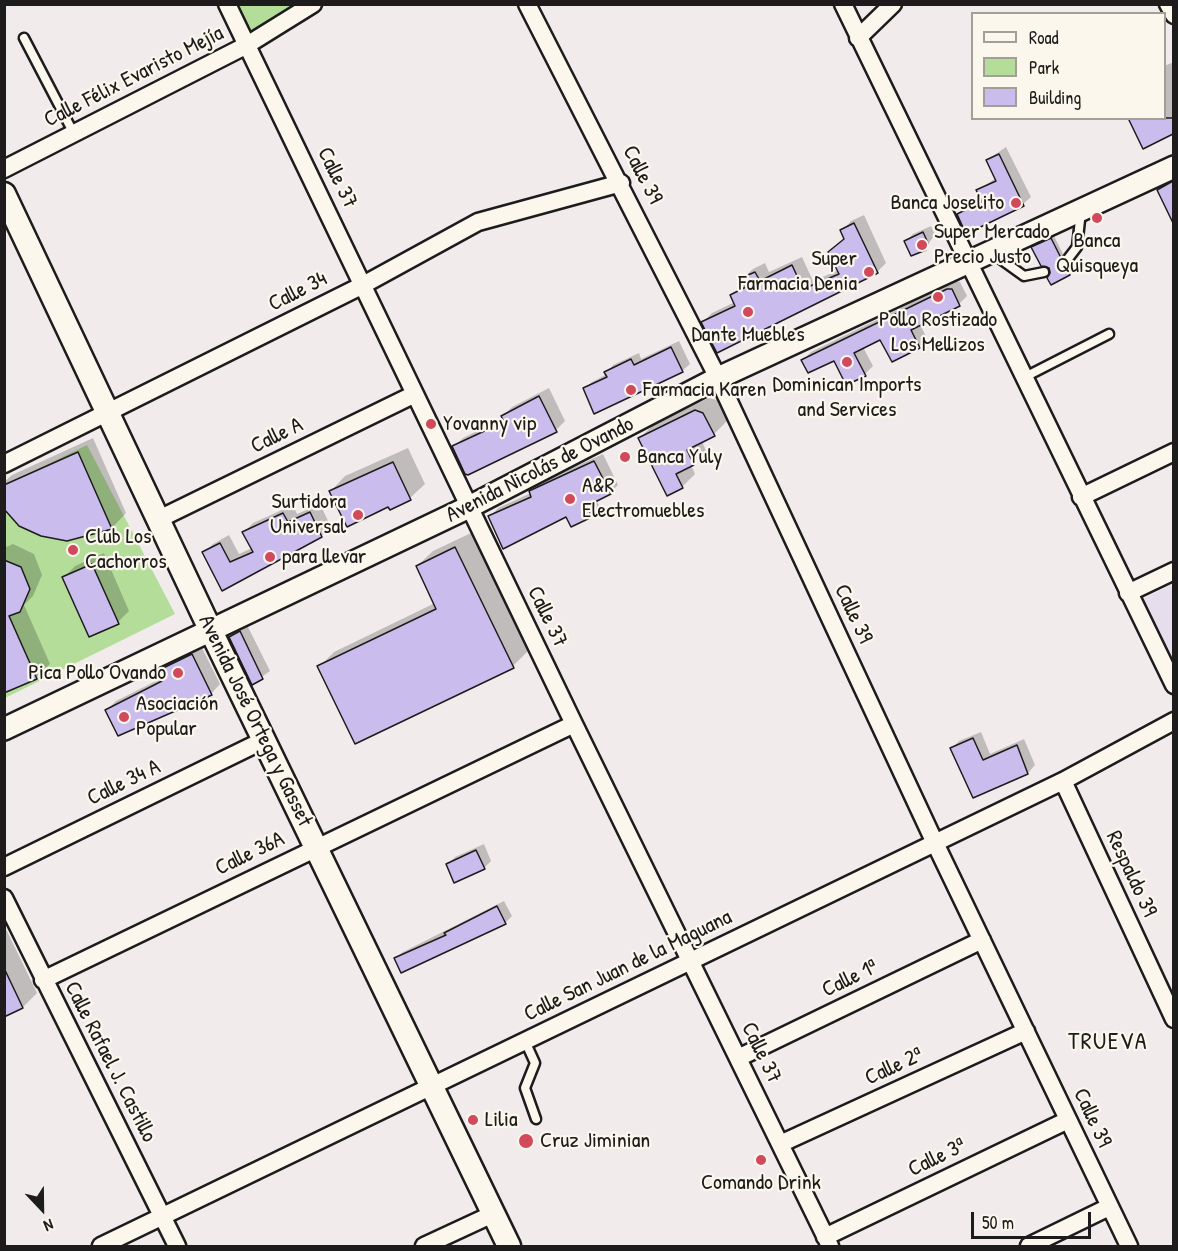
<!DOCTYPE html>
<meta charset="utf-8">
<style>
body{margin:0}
#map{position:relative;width:1178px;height:1251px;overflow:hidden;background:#f1ebec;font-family:"Patrick Hand",sans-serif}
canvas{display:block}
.frame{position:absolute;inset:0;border:6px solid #1c1c1c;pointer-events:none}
.legend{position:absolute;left:971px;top:12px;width:195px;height:108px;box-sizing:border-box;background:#fbf7ec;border:2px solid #a29f99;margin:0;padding:8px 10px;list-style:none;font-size:18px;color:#1c1c1c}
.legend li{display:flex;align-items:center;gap:12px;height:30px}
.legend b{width:30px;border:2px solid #a29f99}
.north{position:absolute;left:12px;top:1179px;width:60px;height:60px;-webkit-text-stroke:4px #fbf7ec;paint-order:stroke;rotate:158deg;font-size:16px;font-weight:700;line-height:24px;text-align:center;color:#1c1c1c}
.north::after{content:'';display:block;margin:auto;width:21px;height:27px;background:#1c1c1c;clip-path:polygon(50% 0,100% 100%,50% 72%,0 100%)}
.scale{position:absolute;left:971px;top:1212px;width:120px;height:27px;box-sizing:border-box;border:3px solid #1c1c1c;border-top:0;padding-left:8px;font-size:18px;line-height:21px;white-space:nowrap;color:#1c1c1c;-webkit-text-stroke:4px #fbf7ec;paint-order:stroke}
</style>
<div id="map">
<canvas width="1178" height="1251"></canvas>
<div class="frame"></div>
<ul class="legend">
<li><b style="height:8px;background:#fbf7ec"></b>Road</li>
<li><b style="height:16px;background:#b4dd9a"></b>Park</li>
<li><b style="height:16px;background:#cbbcee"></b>Building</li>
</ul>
<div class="north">N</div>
<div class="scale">50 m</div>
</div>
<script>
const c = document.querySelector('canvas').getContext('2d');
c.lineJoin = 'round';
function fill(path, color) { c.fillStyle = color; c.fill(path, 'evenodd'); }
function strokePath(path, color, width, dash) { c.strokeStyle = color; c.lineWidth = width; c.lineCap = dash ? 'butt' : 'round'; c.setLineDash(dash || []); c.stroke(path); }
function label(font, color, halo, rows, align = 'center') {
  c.font = font + ' "Patrick Hand",sans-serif'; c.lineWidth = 4.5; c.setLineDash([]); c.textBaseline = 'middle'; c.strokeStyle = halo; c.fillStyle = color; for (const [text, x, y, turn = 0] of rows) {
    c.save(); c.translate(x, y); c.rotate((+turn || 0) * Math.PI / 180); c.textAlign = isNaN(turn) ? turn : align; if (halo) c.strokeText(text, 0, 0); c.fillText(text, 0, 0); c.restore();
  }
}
const built = new Path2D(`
 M1173 584V674L1139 601Z`);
const green = new Path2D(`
 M227 5H293L243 37Z
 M87 445 175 614 5 698V485Z`);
const shadow = new Path2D(`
 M1174 62V133L1143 147 1164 118V66Z
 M1006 147 1031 197 1023 204 967 232 958 214 966 207 982 199 978 190 996 178 987 160Z
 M1174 179V219L1159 190Z
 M864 215 886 263 877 272 703 322 712 313 735 302 732 295 746 283 743 278 753 269 765 263 769 272 802 257 813 281 839 270 840 243 845 238 842 231 851 221Z
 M931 226 935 235 925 248 906 241 913 234Z
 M1054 236 1063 254 1061 264 1070 267 1072 271 1069 274H1052L1050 267 1033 247Z
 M956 281 960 282 967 296 959 304 920 324 927 339 919 347 892 360 881 338 863 347 873 366 865 374 834 359 803 360 811 352Z
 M679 341 690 364 682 371 585 389 592 382 607 374 613 365 639 353 641 359Z
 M549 388 565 421 556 430 454 447 463 438 504 418 503 416 512 407Z
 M709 398 717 400 727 421 714 434 702 441 706 451 691 465 695 474 682 487 640 438 653 425Z
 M93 438 126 513 112 528 80 537 55 538 4 507V482L12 475Z
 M408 448 425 484 410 498 389 505 331 491 345 476Z
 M603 454 618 485 610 493 596 500 600 507 592 516 572 525 567 515 490 517 498 508 531 493 539 483Z
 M320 504 331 527 321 536 222 589 204 553 213 544 229 535 239 554 252 548 244 532 253 523 293 505 297 514Z
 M471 533 528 651 513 666 319 667 334 652 435 603 417 566 433 551Z
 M13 544 34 554 42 575 33 596 24 605 50 664 36 677 4 691V548Z
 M104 553 129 611 118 622 64 577 75 566Z
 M247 625 270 671 253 683 231 637Z
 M201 646 220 684 211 694 107 710 116 701 162 678 159 671 168 662Z
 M981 732 990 754 1024 739 1035 765 1028 773 974 796 952 748 959 741Z
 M484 844 491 861 484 868 448 864 455 857Z
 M504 901 512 916 505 923 396 958 403 952Z
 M5 927 37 993 23 1007 4 1015Z`);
const building = new Path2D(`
 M1128 118H1173V134L1143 149Z
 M999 154 1024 206 966 234 957 214 982 202 976 190 996 181 986 160Z
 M1173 181V223L1157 190Z
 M854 223 878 273 717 353 701 322 735 306 730 295 746 287 741 278 755 272 760 281 792 265 803 289 839 274 828 252 844 239 840 230Z
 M923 232 928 243 926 250 911 256 904 241Z
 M1051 238 1061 258 1058 267 1067 270 1070 275 1051 285 1047 278 1050 273 1049 268 1041 266 1031 247Z
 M947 289H952L960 306 911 330 920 348 892 362 880 340 854 353 866 376 846 385 834 361 808 373 801 360Z
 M671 347 683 372 594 414 583 388 607 377 604 372 631 359 634 365Z
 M539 396 557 432 468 475 465 474 452 446 504 422 501 416Z
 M695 410 703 413 715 436 687 450 694 465 676 474 683 488 667 496 638 438Z
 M78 452 112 529 67 541 41 536 19 526 4 509V485Z
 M594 461 611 494 587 506 592 517 571 527 566 517 503 549 488 516 531 497 529 491Z
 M393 462 411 500 390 510 388 507 347 527 329 491Z
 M310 512 322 537 222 591 202 552 220 543 230 562 253 552 242 532 283 513 288 522Z
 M455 547 514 668 355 744 317 666 436 609 416 566Z
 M4 560 21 567 30 589 20 612 9 616 37 679 4 693Z
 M92 564 119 624 89 637 62 577Z
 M240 631 263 679 252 685 229 637Z
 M192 654 212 695 118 736 105 710 162 681 157 671Z
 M973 738 983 760 1017 745 1028 774 973 798 950 748Z
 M476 850 485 869 454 883 446 864Z
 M497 906 506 924 401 973 394 958 446 935 444 933Z
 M4 968 23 1008 4 1017Z`);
const service = new Path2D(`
 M24 38 73 132
 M992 253 1024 276 1044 272
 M1064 264 1077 247 1081 211
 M1023 378 1109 334
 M525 1041 535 1063 525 1088 536 1119`);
const minor = new Path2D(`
 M227 4 574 724 830 1246
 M527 4 718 378 935 843 1129 1246
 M843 4 1174 685
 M1168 4 1174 15
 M858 38 893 4
 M4 169 247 45 313 4
 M4 464 363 285 478 222 621 183
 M1081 497 1174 452
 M159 519 415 394
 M1128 593 1174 571
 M1063 781 1174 1019
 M4 867 264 740
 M4 898 177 1246
 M43 980 574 724
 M738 1058 982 940
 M780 1144 1026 1031
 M825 1237 1068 1120
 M101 1246 1063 781 1174 721
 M424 1246 493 1214
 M1029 1246 1109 1207`);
const tertiary = new Path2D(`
 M4 729 469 507 718 378 1174 167`);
const secondary = new Path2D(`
 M4 194 210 629 509 1246`);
const markers = [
 [1016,203,6,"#d1495b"],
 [1097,218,6,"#d1495b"],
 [922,245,6,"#d1495b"],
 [869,272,6,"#d1495b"],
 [938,297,6,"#d1495b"],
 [748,312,6,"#d1495b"],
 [847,362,6,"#d1495b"],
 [631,390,6,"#d1495b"],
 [431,424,6,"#d1495b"],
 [625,457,6,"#d1495b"],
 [570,499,6,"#d1495b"],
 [358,515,6,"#d1495b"],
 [73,550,6,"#d1495b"],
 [270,557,6,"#d1495b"],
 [178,673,6,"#d1495b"],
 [124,717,6,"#d1495b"],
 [473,1120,6,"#d1495b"],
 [526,1141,8,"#d1495b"],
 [761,1160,6,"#d1495b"]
];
const streetNames = [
 ["Calle Félix Evaristo Mejía",134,77,-27],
 ["Calle 39",642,175,63],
 ["Calle 37",337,178,64],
 ["Calle 34",298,292,-27],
 ["Calle A",277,436,-26],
 ["Avenida Nicolás de Ovando",540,470,-27],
 ["Calle 39",853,614,65],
 ["Calle 37",547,617,64],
 ["Avenida José Ortega y Gasset",255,721,64],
 ["Calle 34 A",124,783,-26],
 ["Calle 36A",250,854,-26],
 ["Respaldo 39",1131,874,65],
 ["Calle San Juan de la Maguana",628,966,-26],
 ["Calle 1ª",850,979,-26],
 ["Calle 37",761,1053,64],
 ["Calle Rafael J. Castillo",110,1062,63],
 ["Calle 2ª",894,1067,-25],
 ["Calle 39",1092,1118,65],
 ["Calle 3ª",937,1158,-26]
];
const poiNames = [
 ["Banca Joselito",1004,203,"right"],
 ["Super Mercado",934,232],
 ["Precio Justo",934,257],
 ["Banca",1097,241,"center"],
 ["Quisqueya",1097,266,"center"],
 ["Super",857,259,"right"],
 ["Farmacia Denia",857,284,"right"],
 ["Pollo Rostizado",938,320,"center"],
 ["Los Mellizos",938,345,"center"],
 ["Dante Muebles",748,335,"center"],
 ["Dominican Imports",847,385,"center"],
 ["and Services",847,410,"center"],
 ["Farmacia Karen",643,390],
 ["Yovanny vip",443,424],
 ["Banca Yuly",637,457],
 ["A&R",582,486],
 ["Electromuebles",582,511],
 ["Surtidora",346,502,"right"],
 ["Universal",346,527,"right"],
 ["Club Los",85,537],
 ["Cachorros",85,562],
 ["para llevar",282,557],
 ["Pica Pollo Ovando",166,673,"right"],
 ["Asociación",136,704],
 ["Popular",136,729],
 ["Lilia",485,1120],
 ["Cruz Jiminian",540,1141],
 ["Comando Drink",761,1183,"center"]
];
const neighbourhoodNames = [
 ["TRUEVA",1108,1043]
];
fill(built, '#e6dded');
fill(green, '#b4dd9a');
fill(shadow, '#0003');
fill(building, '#cbbcee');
strokePath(building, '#1c1c1c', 1.5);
strokePath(service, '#1c1c1c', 13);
strokePath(minor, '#1c1c1c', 21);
strokePath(tertiary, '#1c1c1c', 26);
strokePath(secondary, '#1c1c1c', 27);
strokePath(service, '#fbf7ec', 8);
strokePath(minor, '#fbf7ec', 16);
strokePath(tertiary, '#fbf7ec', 21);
strokePath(secondary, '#fbf7ec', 22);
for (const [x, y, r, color] of markers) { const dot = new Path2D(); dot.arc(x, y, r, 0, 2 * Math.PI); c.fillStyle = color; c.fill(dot); strokePath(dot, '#fbf7ec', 2); }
label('22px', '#1c1c1c', '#fbf7ec', streetNames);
label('22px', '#1c1c1c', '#fbf7ec', poiNames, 'left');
c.letterSpacing = '1.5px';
label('24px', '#1c1c1c', '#fbf7ec', neighbourhoodNames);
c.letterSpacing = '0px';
</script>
